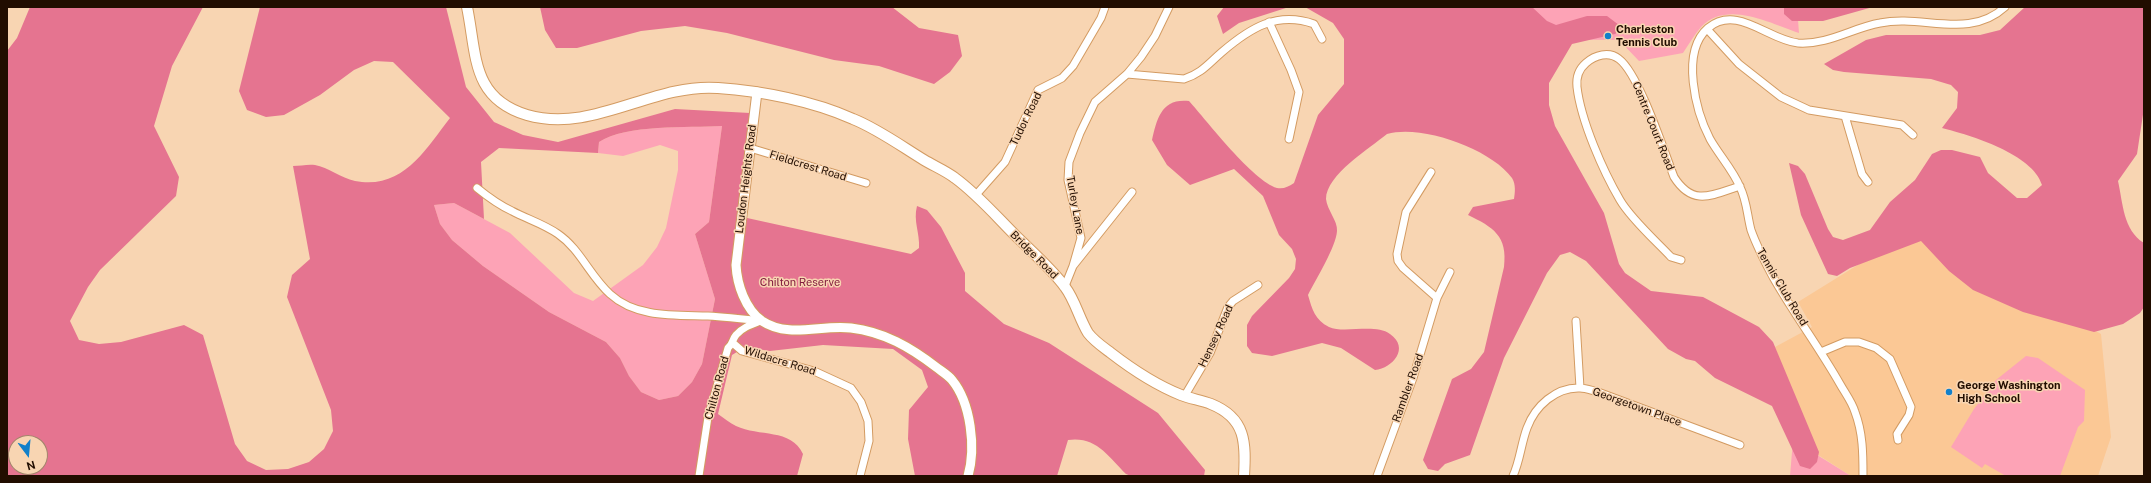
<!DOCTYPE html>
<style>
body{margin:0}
#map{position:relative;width:2151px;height:483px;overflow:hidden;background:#f8d5b2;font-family:"Public Sans",sans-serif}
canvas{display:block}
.frame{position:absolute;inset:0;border:8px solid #210d00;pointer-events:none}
.north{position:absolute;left:8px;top:435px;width:40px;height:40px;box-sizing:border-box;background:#f8d5b2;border:1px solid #a2856b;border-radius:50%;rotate:164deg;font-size:11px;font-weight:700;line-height:16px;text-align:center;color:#210d00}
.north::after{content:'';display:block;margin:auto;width:14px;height:18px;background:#1280ca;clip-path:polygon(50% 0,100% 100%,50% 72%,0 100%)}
</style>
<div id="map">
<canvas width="2151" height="483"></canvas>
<div class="frame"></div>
<div class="north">N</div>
</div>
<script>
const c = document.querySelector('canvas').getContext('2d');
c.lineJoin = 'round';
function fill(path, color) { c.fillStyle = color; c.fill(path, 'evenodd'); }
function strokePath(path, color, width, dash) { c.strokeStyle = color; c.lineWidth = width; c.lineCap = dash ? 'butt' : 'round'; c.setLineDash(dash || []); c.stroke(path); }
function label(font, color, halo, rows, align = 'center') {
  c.font = font + ' "Public Sans",sans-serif'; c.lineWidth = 3; c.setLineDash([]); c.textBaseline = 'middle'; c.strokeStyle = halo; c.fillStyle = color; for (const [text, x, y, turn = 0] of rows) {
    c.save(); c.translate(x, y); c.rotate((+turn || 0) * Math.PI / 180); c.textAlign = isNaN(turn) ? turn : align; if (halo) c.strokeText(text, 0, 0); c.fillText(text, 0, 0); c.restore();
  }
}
const built = new Path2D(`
 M1919 227 2101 334 2111 437 2098 476H1851L1812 451 1775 347 1812 327 1798 302Z`);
const green = new Path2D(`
 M1497 7H1797L1799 33C1769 23 1727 0 1701 27 1694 35 1689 44 1683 53L1639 61 1619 40 1524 39Z
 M722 126 709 222 695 234 715 299 702 364 692 382 678 396 659 400 641 392 629 376 620 358 606 342 549 312 483 266 452 240 440 224 434 205 454 203 510 233 574 293 593 301 643 265 657 247 666 228 678 170V151L660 145 623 156 598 153 599 142C626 124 688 128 722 126Z
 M2026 356 2038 358 2085 390 2084 421 2078 427 2060 476H2006L1985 464 1982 468 1951 447 1974 409 1996 380Z
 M1793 440 1851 476H1790Z`);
const forest = new Path2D(`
 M30 7H203L172 66 154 126 179 177 176 196 100 270 88 287 70 321 79 340 99 344 121 342 184 325 203 335 235 444 247 461 266 470 288 469 309 462 324 449 333 431 331 410 287 297 292 275 310 259 293 166C300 166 308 164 315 165 328 167 341 178 355 181 403 190 425 150 450 118L393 62 374 61 354 70 320 95 284 115 266 117 247 110 239 91 260 7H446L466 87 494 122 523 135 558 142 675 109 750 113 738 216 911 254 919 248C920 233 913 221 917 206L927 210 941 227 965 273V291L1004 324 1049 343 1158 413 1205 470 1204 476H1131L1126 474C1108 456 1096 436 1068 440L1057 476H915L908 439 909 410 928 387 922 370 893 349 823 345 770 351 745 347 732 355 718 414C724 418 730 423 736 426 759 437 791 428 803 454L797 476H7V51L17 38ZM722 126 709 222 695 234 715 299 702 364 692 382 678 396 659 400 641 392 629 376 620 358 606 342 549 312 483 266 452 240 440 224 434 205 454 203 484 219 481 162 499 148 598 153 599 142C626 124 688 128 722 126ZM16 443H40V467H16Z
 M540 7H892L919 28 958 35 962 56 950 72 934 84 879 66 834 60 727 33 685 26 641 31 577 48H556L545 30Z
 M1224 7H1289L1239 23 1223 34 1217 16Z
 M1305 7H1532L1547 21 1556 25 1587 16H1607L1623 28 1615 34 1572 44 1549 83V105L1555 126 1604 213 1619 264 1625 273 1651 291 1703 297 1759 327 1773 342 1819 452 1817 462 1810 469 1800 466 1772 406 1715 378 1695 361 1686 359 1668 349 1586 261 1570 252 1560 255 1547 273 1504 358 1470 455 1445 464 1438 471 1428 469 1423 460 1452 379 1471 369 1484 352 1504 267C1508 236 1493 227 1468 215L1473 207 1514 199C1515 193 1516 184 1512 178 1491 149 1422 124 1387 134 1370 148 1326 175 1326 199 1327 210 1338 221 1337 231 1336 247 1316 279 1308 295 1312 309 1315 320 1329 327 1344 334 1375 323 1390 334 1410 348 1393 368 1375 370L1341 348 1322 343 1272 356 1252 353 1247 346V325L1252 316 1289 278 1295 269 1296 259 1292 249 1279 235 1263 196 1234 169 1190 185 1167 165 1152 140C1157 118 1162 98 1189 101 1207 121 1253 181 1277 188 1284 189 1288 187 1294 183L1318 115 1344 84V39L1333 23Z
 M1784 7H1873L1823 21H1792L1784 14Z
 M2025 7H2144V108L2137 154 2118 181C2123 203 2123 230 2144 243V307L2140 313 2123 324 2094 332 2023 312 1973 290 1949 271 1921 241 1850 268 1837 276 1828 274 1801 215 1789 163 1798 166 1805 174 1828 229 1833 237 1843 240 1870 230 1890 202 1915 180 1932 154 1941 150H1952L1980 157 1988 173 2017 198H2027L2042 185C2033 154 1970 135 1942 128L1957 108 1958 92 1951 85 1931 79 1844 72 1833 70 1824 64 1866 40 1886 35H1980L2000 30Z`);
const minor = new Path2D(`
 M1269 22 1291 70 1299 92 1289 139
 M1707 29 1739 64 1781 97 1809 110 1902 125 1913 135
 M1127 74 1184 79C1202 73 1208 64 1222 52 1250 28 1277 11 1314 24L1322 39
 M1845 116 1862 174 1868 182
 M750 148 866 183
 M1431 172 1406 212 1397 254 1398 261 1403 268 1437 298
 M477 188C488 197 499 205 512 211 527 219 544 224 558 234 580 249 590 276 610 294 636 318 675 315 708 316 726 317 744 319 762 321
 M975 196 1005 162 1038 90 1062 78 1073 66 1101 18 1105 7
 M1681 260 1671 257C1656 241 1631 219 1620 200 1603 171 1581 121 1577 87 1576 78 1579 69 1586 63 1595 55 1609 51 1619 59 1639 74 1664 151 1674 177 1693 207 1712 195 1740 186
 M1073 266 1081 238 1068 180 1069 162 1080 133 1095 102 1127 74 1141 57 1155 36 1169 7
 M1065 286 1073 266 1132 192
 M1576 321 1580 388
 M734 344 742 351 814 371 851 388 861 402 868 421 869 441 860 476
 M1821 352 1845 342H1859L1876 348 1890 359 1911 407 1909 415 1897 434 1898 440
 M1184 397 1210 353 1228 307 1233 301 1258 285
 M699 476 708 417 728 348C733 344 732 340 736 335 742 328 750 325 758 322
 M1377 476 1413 378 1437 298 1450 272
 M1513 476C1520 461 1521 444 1527 428 1535 406 1556 387 1580 388 1586 388 1593 391 1598 392L1740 445
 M1863 476C1863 454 1863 433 1855 412 1852 402 1845 393 1840 384 1819 347 1794 314 1773 277 1765 262 1757 247 1751 230 1747 215 1747 201 1740 187 1733 170 1719 155 1710 139 1696 112 1680 52 1708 28 1737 4 1768 40 1798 43 1828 45 1852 28 1880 23 1923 14 1969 40 2005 7`);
const tertiary = new Path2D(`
 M757 92 736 265C737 284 745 309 762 321 789 339 822 324 851 328 884 332 910 347 936 367 941 371 948 375 952 380 971 403 976 448 968 476`);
const secondary = new Path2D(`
 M467 7C477 55 471 98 527 115 593 134 652 83 718 88 762 91 813 101 853 119 878 129 901 146 924 160 934 166 946 171 955 178 977 194 996 216 1015 235 1030 250 1053 270 1065 287 1075 300 1079 318 1088 333 1094 341 1103 347 1111 353 1133 370 1156 385 1181 395 1191 399 1201 400 1211 404 1246 418 1246 443 1244 476`);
const markers = [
 [1608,36,4,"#1280ca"],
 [1949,392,4,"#1280ca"]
];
const poiNames = [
 ["Charleston",1616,30],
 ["Tennis Club",1616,43],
 ["George Washington",1957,386],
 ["High School",1957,399]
];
const streetNames = [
 ["Tudor Road",1026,119,-64],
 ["Centre Court Road",1653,126,68],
 ["Fieldcrest Road",808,166,17],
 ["Loudon Heights Road",746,179,-83],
 ["Turley Lane",1075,205,80],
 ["Bridge Road",1034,255,45],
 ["Tennis Club Road",1782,287,59],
 ["Hensey Road",1216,336,-65],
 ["Wildacre Road",780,361,17],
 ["Chilton Road",717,388,-75],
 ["Rambler Road",1408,388,-70],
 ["Georgetown Place",1637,407,20]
];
const parkNames = [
 ["Chilton Reserve",800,283]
];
fill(built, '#fbc895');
fill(green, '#fda3b6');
fill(forest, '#e57490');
strokePath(minor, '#d39b62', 9);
strokePath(tertiary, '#d39b62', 11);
strokePath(secondary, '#d39b62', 12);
strokePath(minor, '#fff', 7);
strokePath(tertiary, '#fff', 9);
strokePath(secondary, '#fff', 10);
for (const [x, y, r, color] of markers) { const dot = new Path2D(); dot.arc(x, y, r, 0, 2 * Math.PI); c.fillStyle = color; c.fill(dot); strokePath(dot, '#f8d5b2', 1.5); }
label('bold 11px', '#210d00', '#f8d5b2', poiNames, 'left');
label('11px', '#210d00', '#f8d5b2', streetNames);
label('11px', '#831d3f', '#f8d5b2', parkNames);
</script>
